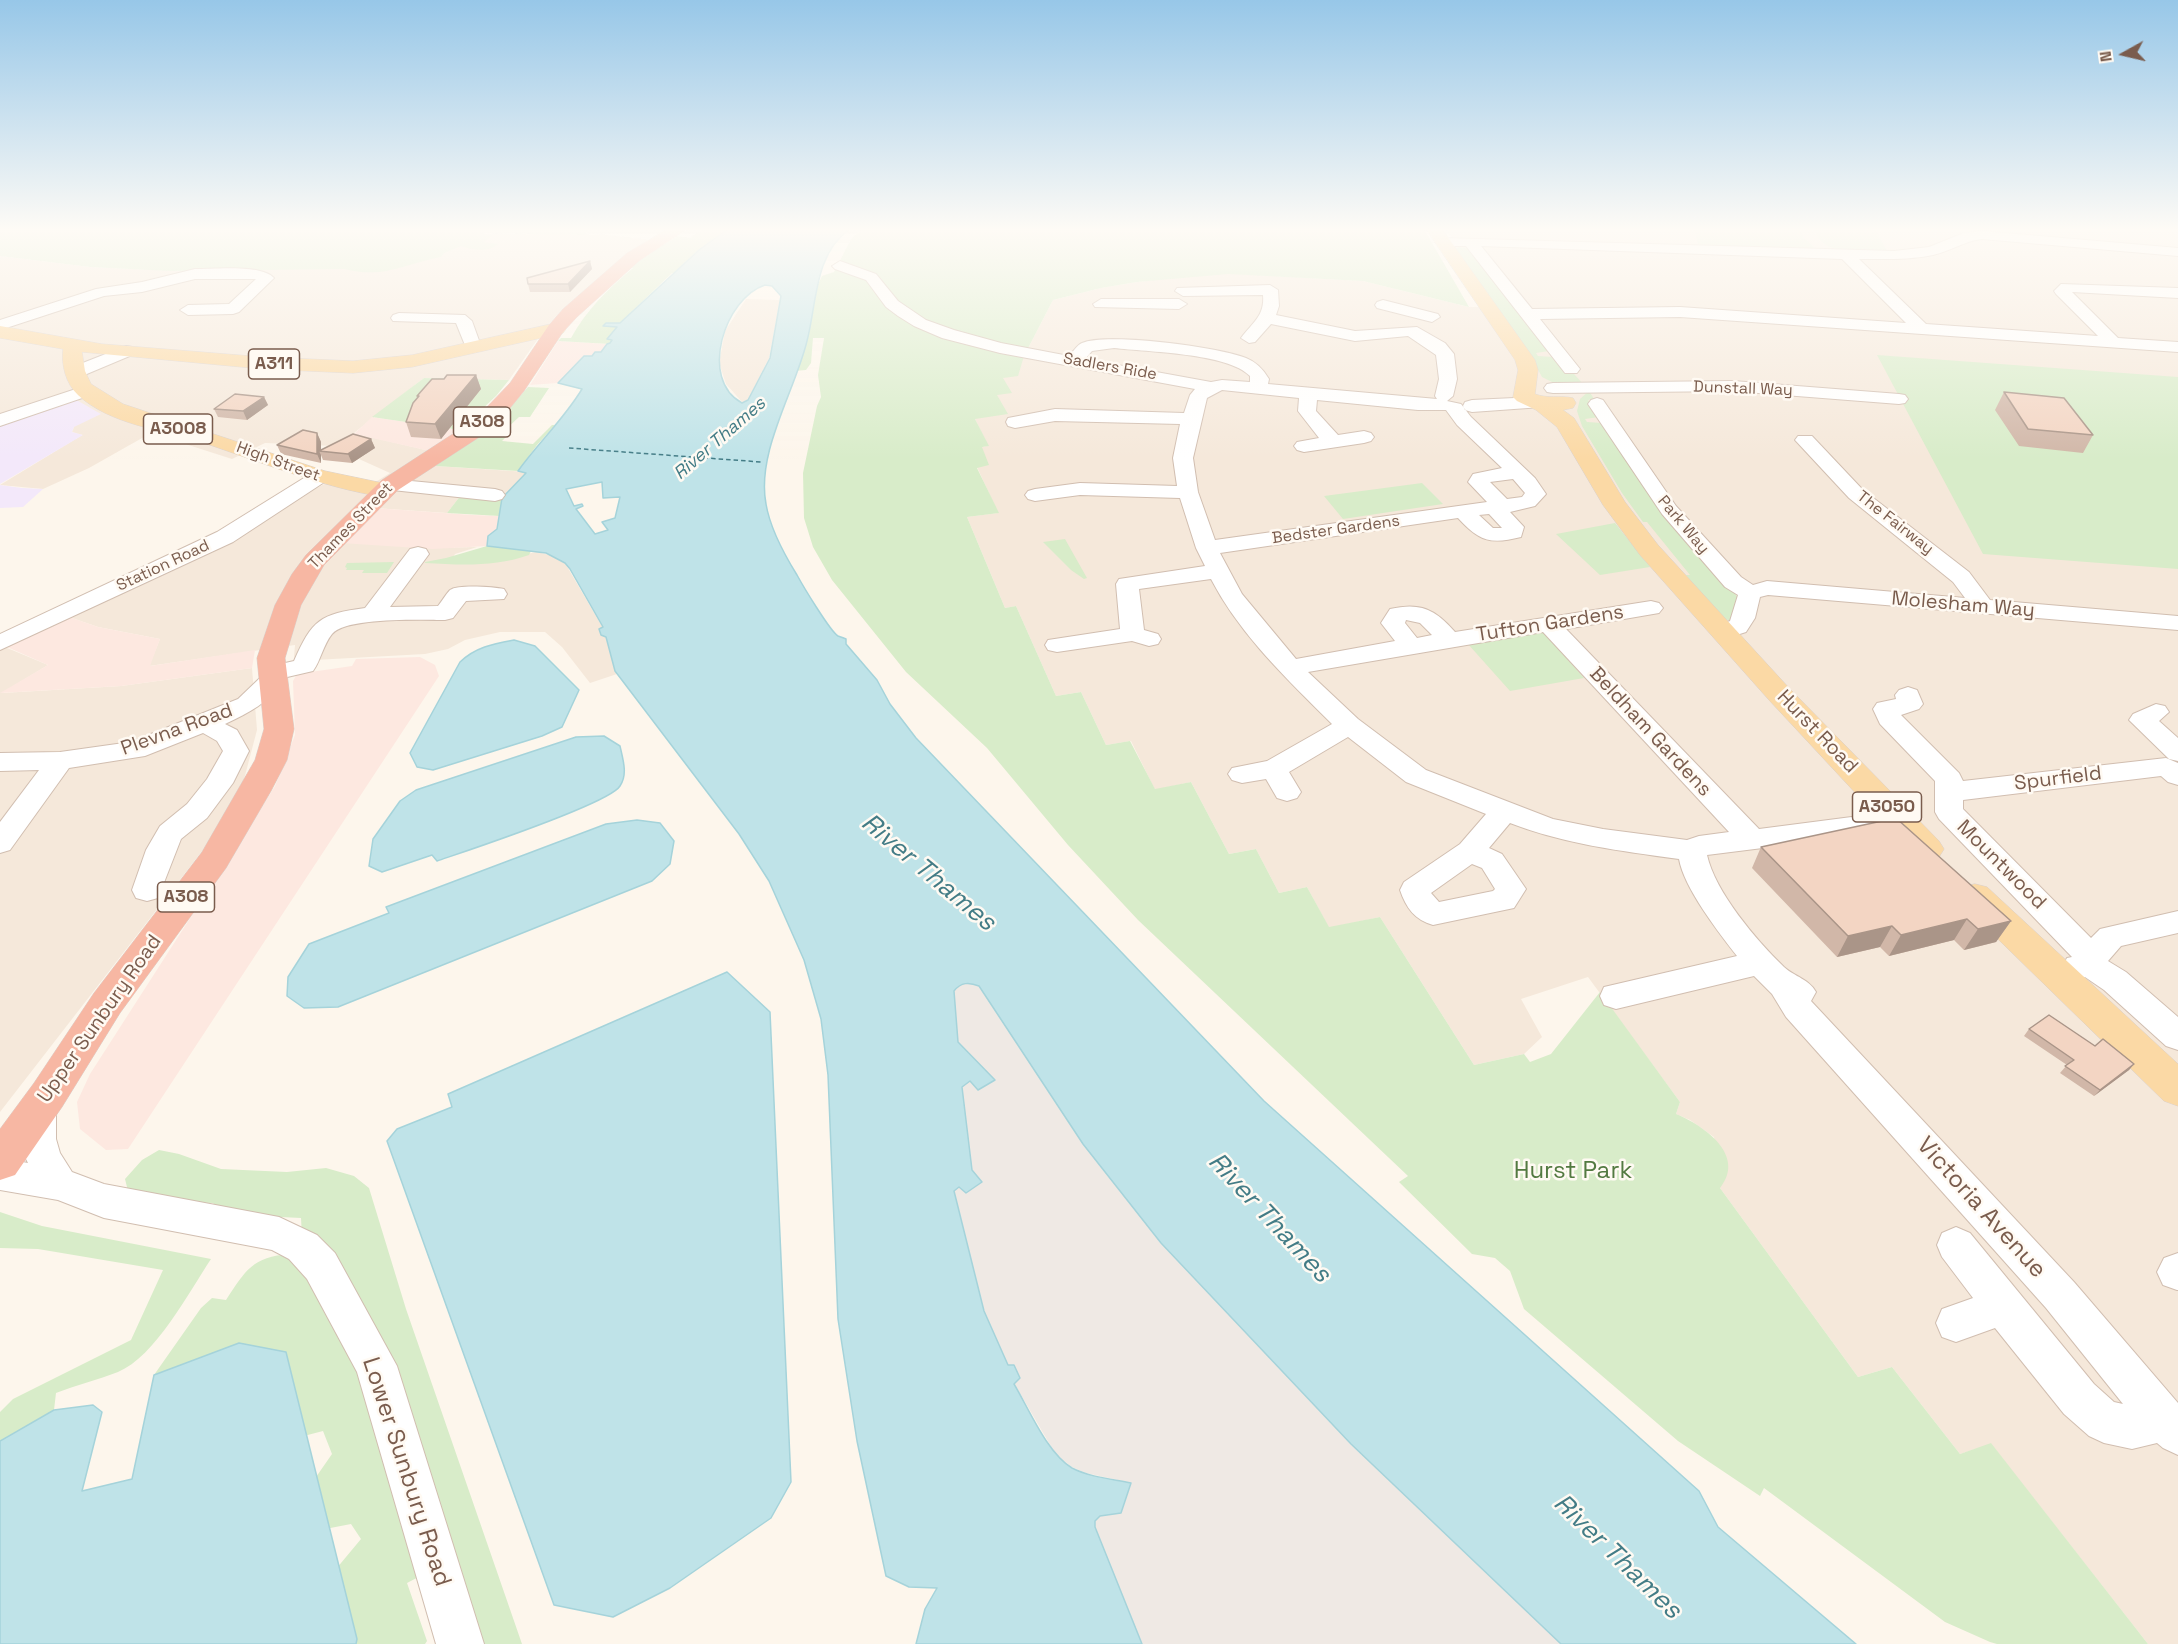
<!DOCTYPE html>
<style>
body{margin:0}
#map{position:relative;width:2178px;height:1644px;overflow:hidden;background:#fdf6ec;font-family:"Space Grotesk",sans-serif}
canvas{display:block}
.north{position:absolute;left:2094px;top:24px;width:60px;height:60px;-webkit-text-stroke:4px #fffaf3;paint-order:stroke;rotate:262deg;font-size:16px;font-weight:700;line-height:24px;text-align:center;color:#7a5c4d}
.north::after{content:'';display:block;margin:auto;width:21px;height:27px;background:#7a5c4d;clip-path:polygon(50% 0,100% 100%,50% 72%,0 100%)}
</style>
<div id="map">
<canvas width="2178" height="1644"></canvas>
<div class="north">N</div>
</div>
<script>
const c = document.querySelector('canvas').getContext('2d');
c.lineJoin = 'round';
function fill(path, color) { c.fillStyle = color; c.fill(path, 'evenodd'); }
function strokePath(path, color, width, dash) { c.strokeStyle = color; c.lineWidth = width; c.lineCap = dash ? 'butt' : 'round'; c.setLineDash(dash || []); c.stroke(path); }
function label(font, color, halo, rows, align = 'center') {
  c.font = font + ' "Space Grotesk",sans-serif'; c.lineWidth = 5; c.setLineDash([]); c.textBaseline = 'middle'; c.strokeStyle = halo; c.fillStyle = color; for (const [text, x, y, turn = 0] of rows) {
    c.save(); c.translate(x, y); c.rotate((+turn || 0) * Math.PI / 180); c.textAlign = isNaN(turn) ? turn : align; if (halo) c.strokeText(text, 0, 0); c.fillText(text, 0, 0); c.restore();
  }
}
const residential = new Path2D(`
 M1448 229H2178V1644H2148L1991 1444 1960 1454 1892 1367 1858 1377 1720 1188 1714 1137 1690 1120 1676 1114 1680 1102 1588 977 1521 999 1542 1037 1524 1054 1474 1065 1380 917 1329 928 1307 887 1279 893 1256 849 1229 854 1191 782 1155 790 1131 741 1106 745 1081 692 1056 696 1016 606 1005 608 967 517 998 513 977 467 981 447 988 446 975 419 997 395 1003 378 1024 356 1053 300 1101 288 1137 282 1222 273 1363 281 1469 307 1497 306 1455 248Z
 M430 233 606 235 651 240 629 254 564 308 547 326 509 380 424 378 354 433 430 451 435 466 527 472 502 498 461 495 447 513 374 508 430 548 477 547 455 554 451 561 495 560 537 552 554 556 565 563 603 628 600 629 601 635 606 637 617 674 590 683 562 647 545 632H500L465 640 448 649 425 654 296 661 294 657 295 645 149 666 160 639 98 627 69 617 336 478 374 483 390 473 359 459 366 454 334 446 265 443 232 459 151 433 89 468 43 489 0 485 82 435 72 432 74 427 0 422V256L90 267 179 271Z
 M746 299 780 300 769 358 748 400 742 402 726 384 719 363 725 331Z
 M0 645 48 665 2 693 121 686 252 668 257 730 237 806 0 1112Z`);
const commercial = new Path2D(`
 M558 341 607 344 601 352 592 356H584L558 383 530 385Z
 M372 417 460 430 430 451 354 434Z
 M374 508 472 515 500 516 497 529 488 536 487 546 433 549 341 543Z
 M69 617 98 627 160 639 150 666 255 650 252 668 121 686 0 693 48 665 7 647Z
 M420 657 435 665 439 676 128 1149 106 1150 80 1129 77 1102 90 1074 275 786 295 735 293 681 297 674 352 666 356 659Z`);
const industrial = new Path2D(`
 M968 982 979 986 1083 1144 1161 1243 1351 1444 1561 1644H1142L1095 1527V1521L1131 1483 1086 1473 1072 1467 1056 1455 1014 1383 984 1311 954 1190 972 1170 962 1087 970 1081 995 1080 958 1042 954 991 958 986Z`);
const education = new Path2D(`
 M73 398 101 414 74 427 72 432 83 435 0 484V422Z
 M0 485 22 488 43 489 23 507 0 508Z`);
const green = new Path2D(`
 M0 229H609H589L584 235 482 233 492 236 483 242 498 244C488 253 473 250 461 246L444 253 441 257C403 264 385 279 344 269L170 271 90 267 0 256Z
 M703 229H728L699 250 683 264 678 273H672L620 323 610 344 558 341 561 338H571C587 309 608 289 633 268L630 267 677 236 692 238 691 237Z
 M862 229H1424L1469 307 1363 281 1228 274 1137 282 1101 288 1053 300 1024 356 1018 376 1003 378 1012 393 997 395 1008 414 975 419 989 446 982 447 989 465 977 468 999 513 967 517 1005 608 1016 606 1056 696 1081 692 1106 745 1130 741 1155 789 1191 782 1229 854 1256 849 1279 893 1307 887 1329 927 1380 917 1474 1065 1524 1054 1530 1062 1551 1054 1600 992 1680 1102 1676 1114C1703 1125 1747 1155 1720 1188L1858 1377 1892 1367 1960 1454 1991 1443 2148 1644H1997L1990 1642 1945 1622 1764 1488 1760 1496 1678 1441 1524 1309 1510 1271 1495 1258 1472 1254 1399 1182 1408 1176 1138 920 1068 845 987 748 906 672 832 580 813 547 804 518 803 473 817 406 821 397 818 375 824 338H813L811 363 806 370 794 371 810 301 822 276 834 272 851 239Z
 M1694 229H1799L1804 238 1816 249 1699 247Z
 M1815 229H1875L1887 251C1864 250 1821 258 1815 229Z
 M1459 247 1470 249 1549 351 1536 353 1538 356 1553 357 1569 374H1574L1584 385 1554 383 1542 377 1527 349 1455 249Z
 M1877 355 2178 377V569L1983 554Z
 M424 378 509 380 496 396 460 430 372 417Z
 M528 387 549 388 530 417H519L500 435 507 436 502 441 533 444 552 425H555L537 445 518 471 435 466 502 416Z
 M1589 391 1594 399 1588 400 1599 414V417L1585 419 1587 422 1602 423 1657 503 1736 595 1738 598 1731 621 1722 618 1686 575H1690L1647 522H1643L1622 493 1582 426 1577 411 1580 399Z
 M1422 483 1443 504 1343 519 1324 496Z
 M461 495 502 498 500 516 447 513Z
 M1615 523 1650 567 1600 575 1556 534Z
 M1065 539 1087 578 1084 579 1071 570 1043 542Z
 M487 546 531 551 529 555C495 567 461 565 425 563V562L446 558Z
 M394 562 387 573H362L364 570H346L347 568 345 567 347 563Z
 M1544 632 1584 678 1510 691 1468 644Z
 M159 1150 179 1154 221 1169 287 1172 326 1168 354 1176 369 1188 406 1309 522 1644H484L455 1558 407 1583 427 1641 425 1644H349L331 1575 361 1539 351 1524 320 1530 307 1490 332 1454 323 1431 300 1437 289 1411 279 1351 239 1343 154 1375 201 1308 212 1298 226 1300C246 1270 252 1257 290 1254L302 1237 301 1218 221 1214 213 1203 155 1201 128 1191 125 1179 142 1160Z
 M0 1212 42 1226 211 1259C189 1292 155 1357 118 1372 98 1380 76 1385 56 1393L54 1410 0 1441V1412L13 1399 131 1340 163 1270 38 1249 0 1248Z`);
const water = new Path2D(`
 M728 229H850C814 254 817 303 807 341 795 391 756 452 766 504 770 528 784 554 797 575 803 586 830 631 838 636 841 637 844 638 846 639V644L877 680 890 704 916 738 1264 1101 1699 1491 1718 1527 1856 1644H1561L1351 1444 1161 1243 1083 1144 979 986C969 982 961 982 954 991L958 1042 995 1080 978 1090 970 1081 962 1087 972 1170 982 1182 966 1193 959 1187 954 1191 984 1311 1008 1365H1014L1020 1378 1014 1384C1029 1409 1047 1453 1072 1468 1089 1477 1112 1479 1131 1483L1121 1513 1100 1516 1095 1521V1527L1142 1644H916L925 1609 937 1588 909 1587 886 1576 857 1441 838 1319 828 1075 821 1019 804 960 769 881 739 834 615 671 606 637 601 635 599 629 603 627 570 569 565 563 546 553 487 546 488 536 497 529 502 498 526 473 518 471C538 443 564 419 582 389L558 383 584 356H592L595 352H601L607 344 610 343 612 340 607 339 617 327 603 326 606 323H620L699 250ZM765 285 772 286 781 296 770 358 748 400 742 403C698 379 725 298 765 285ZM602 482 603 498 620 497 615 518 602 522 608 530 595 534 576 509 583 506 582 504 574 506 566 489Z
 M514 640 535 646 579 690 562 727 542 736 433 770 417 767 410 753 460 662C476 647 493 644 514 640Z
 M604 736 620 746C623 760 628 774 620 786 609 804 466 851 437 861L432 855 382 872 369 866 373 839 400 801 416 790 576 737Z
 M637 820 660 823 674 841 670 864 652 881 338 1007 304 1008 287 996 288 977 309 944 389 913 386 907 606 824Z
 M727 972 770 1012 791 1482 771 1518 670 1588 613 1617 554 1605 387 1141 397 1129 452 1107 448 1094Z
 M239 1343 286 1352 357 1639 356 1644H0V1441L54 1410 93 1405 102 1412 82 1491 132 1479 154 1375Z`);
const ferry = new Path2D(`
 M569 448 761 462`);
const minor = new Path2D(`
 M1982 231 2178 248V256L1982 239C1964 241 1951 251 1933 255 1909 260 1884 259 1859 259L1926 324 2098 336 2056 294 2054 291 2061 284 2178 288V298L2072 292 2118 338 2178 342V352L1680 317 1540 319 1580 369 1577 373H1565L1466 246H1442L1435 242 1442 238 1894 251 1929 247 1964 233ZM1481 246 1842 259 1906 323 1680 307 1532 309Z
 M840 261 876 274 898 301 926 320 954 330 1001 343 1069 356C1073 352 1077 345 1082 343 1106 332 1220 347 1246 358 1256 362 1263 369 1269 379L1268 384 1437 399 1435 396 1439 379 1436 355 1408 336 1355 341 1271 324 1255 342 1249 343 1241 338C1252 323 1265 316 1263 295L1183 296 1175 291 1177 288 1270 285 1278 290 1279 306 1276 315 1355 331 1417 327 1445 343 1454 354 1457 379 1453 396 1447 401 1461 404 1471 417 1535 478 1546 494 1535 506 1510 512 1524 527 1521 537C1490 545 1479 541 1458 518L1220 553 1242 594 1296 659 1395 641 1381 623 1390 609C1420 602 1435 609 1455 632L1651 601 1659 603 1663 608 1659 613 1566 629 1759 829 1898 811 1908 814 1912 821 1908 828 1898 831 1707 855C1715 892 1757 941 1784 967 1795 977 1809 979 1816 992L1811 1001 2074 1282 2178 1403V1455L2163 1448 2157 1443 2132 1449 2104 1443 2089 1436 2064 1414 1995 1328 1956 1342 1942 1337 1936 1323 1942 1309 1973 1298 1942 1257 1937 1245 1942 1233 1956 1227 1970 1233 2094 1384 2114 1402 2123 1404 2046 1308 1786 1017 1772 994 1754 976 1616 1009 1604 1005 1600 996 1604 987 1737 956C1719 933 1684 888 1679 859 1621 851 1564 844 1510 823L1489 848 1502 854 1526 889 1514 908 1433 925C1415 920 1406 908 1400 890L1404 882 1460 844 1486 814 1406 782 1348 737 1289 772 1301 792 1297 798 1287 801 1277 798 1266 779 1242 783 1232 780 1228 774 1232 768 1267 761 1332 724C1288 680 1240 635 1211 579L1139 589 1144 630 1158 634 1161 639 1158 644 1149 646 1132 641 1057 652 1048 650 1045 645 1048 640 1120 629 1116 584 1119 579 1205 566 1196 548 1180 498 1080 495 1035 501 1028 499 1025 495 1028 491 1035 489 1080 483 1177 486 1173 458 1180 424 1055 421 1015 428 1008 426 1006 422 1008 418 1055 409 1184 413 1190 395 1195 389 1000 353 942 338 914 326 898 316 886 307 866 280 835 269 832 266ZM1114 348C1147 352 1228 353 1250 376V382L1222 380 1211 382 1085 359 1092 351ZM1222 390 1299 398 1298 411 1319 438 1297 442 1294 446 1297 450 1304 452 1364 443 1371 441 1374 437 1371 433 1364 431 1338 435 1316 411 1317 400 1418 410H1446L1457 425 1502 468 1473 474 1468 482 1487 502 1215 540 1198 492 1193 458 1207 398ZM1513 479 1525 493 1522 497 1507 499 1490 482ZM1489 514 1502 528H1493L1479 515ZM1406 620 1420 623 1432 635 1417 638 1405 623ZM1543 632 1729 832 1699 836 1687 840 1603 829 1553 819 1426 770 1358 719 1308 672ZM1472 864 1482 868 1495 889 1493 891 1439 902 1431 893Z
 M195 269C214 269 262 264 274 278L239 312 233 314 188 315 180 310 188 305 229 304 256 279H195L142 292 104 296 0 330V320L96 289 142 282Z
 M1101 299H1179L1187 304 1179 309 1095 307 1093 304Z
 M1383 300 1438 314 1440 317 1432 322 1377 308 1375 305 1377 302Z
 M399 313 465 315 472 321 481 346 479 350H467L456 323 393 321 391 318 393 315Z
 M126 346 132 347 135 351 132 355 82 376H70L67 372 70 368Z
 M1733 381 1899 394 1905 395 1908 399 1905 403 1899 404 1733 391 1553 393 1547 392 1544 388 1547 384 1553 383Z
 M85 386 91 387 94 391 91 395 0 426V414Z
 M1536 397 1542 399 1545 403 1542 407 1472 412 1465 410 1463 406 1465 402 1472 400Z
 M1597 398 1603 400 1676 506 1741 577 1753 585 1767 581 1965 598 1953 582 1849 498 1795 440 1798 436H1812L1863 490 1969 572 1990 600 2178 616V630L1768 595 1760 597 1755 618 1746 632 1724 639 1716 637 1712 632 1716 627 1730 621 1738 595 1725 587 1662 514 1588 404 1591 400Z
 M319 471 326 473 329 477 326 481 233 542 0 650V634L217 532 312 473Z
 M390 479 495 489 502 491 505 495 502 499 495 501 383 489 380 485 383 481Z
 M418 547 426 549 429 554 390 607 438 606C442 601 446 594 450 590 458 584 494 587 504 589L507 594 504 599 466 601 453 618 445 620C422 620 346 617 332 634 323 645 321 660 313 671L283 678 285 680C269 702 249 713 225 724L237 730 249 751 233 783 207 818 181 839 158 898 147 901 136 898 132 890 146 850 160 826 187 804 207 779 223 751 217 741 203 733 145 756 69 768 10 850 0 853V822L39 770 0 771V753L60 752 131 742 238 699 262 676 260 673 263 668 294 661C312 620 320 614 365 608L410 549Z
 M1908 687 1917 690 1923 704 1919 709 1901 715 1959 773 1963 781 2166 758 2178 763V785L2168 782 2161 776 1963 800V809L2091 938 2100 929 2178 911V933L2121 946 2108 961 2126 972 2178 1017V1050L2166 1046 2104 990 2085 977 2078 979 2067 976 2062 967 2067 958 2072 957 1939 819 1935 812V781L1880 724 1873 709 1877 703 1896 699 1895 695 1899 690Z
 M2156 704 2165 706 2169 712 2159 721 2178 738V761L2169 759 2129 720 2133 714Z
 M38 1094 51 1099 56 1109V1139L60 1153 72 1172 104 1184 279 1217 317 1235 335 1253 397 1366 484 1644H436L357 1372 307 1279 289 1259 272 1250 104 1218 58 1200 0 1190V1158L28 1163C18 1141 14 1121 25 1099Z
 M2178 1253V1290H2177L2163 1285 2157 1272 2164 1258Z`);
const major = new Path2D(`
 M1426 229H1442L1535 360 1538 370 1535 394C1548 399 1559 395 1573 398L1576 403 1573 408 1563 410 1574 418 1625 502 1658 545 1789 688 1939 841 1944 849 1939 857 1927 861 1915 857 1769 700 1640 555 1603 505 1557 427 1536 410 1517 401 1513 397 1518 370 1515 360Z
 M556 323 563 325 566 329 563 333 412 367 353 373 263 369 82 352 85 371 91 384 123 404 325 471 392 485 396 490 392 495 384 497C320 487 262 462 201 442 162 430 109 424 78 395 66 384 61 365 63 349L0 338V326L102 344 263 357 353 361 412 355Z
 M1975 884 1987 887 2178 1064V1106L2164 1101 1963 905 1957 896 1963 887Z`);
const highway = new Path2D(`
 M668 229H687L639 261 577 317 563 332 524 391 502 418 481 436 398 490 324 565 301 605 285 658 294 729 287 760 271 791 226 868 120 1013 62 1107 15 1175 0 1180V1129L34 1083 94 993 202 852 255 760 264 729 257 658 275 605 292 574 306 555 382 480 465 426 486 408 510 383 549 325 563 309 627 253Z`);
const wall = new Path2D(`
 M590 261 592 269 570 292H530L528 284Z
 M476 375 481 389 441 439 411 437 406 422 417 398V396L444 379Z
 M2004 392 2093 435 2083 453 2019 446 1995 410Z
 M264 397 268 405 247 420 218 417 214 409Z
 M317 433 321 442V450L371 439 375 448 352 463 323 460 321 455V463L281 454 277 445Z
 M1761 847 2011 921 1996 942 1964 950 1954 940 1889 956 1880 947 1837 957 1752 868Z
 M2029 1029 2095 1046 2134 1064 2129 1070 2094 1096 2060 1073 2067 1065 2024 1036Z`);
const shadedWall = new Path2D(`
 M590 261 592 269 570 292 568 284Z
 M476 375 481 389 441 439 435 424Z
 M264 397 268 405 247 420 243 411Z
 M317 433 321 442V451H319L321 455V463L317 454Z
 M371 439 375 448 352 463 348 454Z
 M1967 919 1954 940 1889 956 1901 935Z
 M2011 921 1996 942 1964 950 1978 929Z
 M1892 926 1880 947 1837 957 1848 936Z
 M2134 1064 2129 1070 2094 1096 2100 1090Z`);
const building = new Path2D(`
 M590 261 568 284H528L527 278Z
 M447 375H476L435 424 406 422 413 403 419 396H417L432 379H444Z
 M2004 392 2064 398 2093 435 2028 429Z
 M235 394 264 397 243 411 214 409Z
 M303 430 317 433V454L277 445Z
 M353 434 371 439 348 454 319 451Z
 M1896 818 2011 921 1978 929 1967 919 1901 935 1892 926 1848 936 1761 847Z
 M2049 1015 2095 1046 2103 1039 2134 1064 2100 1090 2065 1066 2074 1060 2029 1029Z`);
const farStreetnames = [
 ["Sadlers Ride",1110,367,10],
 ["Dunstall Way",1743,389,2],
 ["High Street",278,462,20],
 ["The Fairway",1895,523,38],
 ["Park Way",1683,525,50],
 ["Thames Street",351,526,-46],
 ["Bedster Gardens",1336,530,-8],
 ["Station Road",163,566,-25]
];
const shields = [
 [274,364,51],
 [482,422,57],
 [178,429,69],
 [1887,807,69],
 [186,897,57]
];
const shieldNames = [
 ["A311",274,364],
 ["A308",482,422],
 ["A3008",178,429],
 ["A3050",1887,807],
 ["A308",186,897]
];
const farWaternames = [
 ["River Thames",720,439,-41]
];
const streetNames = [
 ["Molesham Way",1963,605,5],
 ["Tufton Gardens",1550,624,-9],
 ["Plevna Road",177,730,-20],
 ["Beldham Gardens",1650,732,47],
 ["Hurst Road",1817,732,46],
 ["Spurfield",2058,779,-7],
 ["Mountwood",2001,865,45],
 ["Upper Sunbury Road",100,1019,-55]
];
const nearParknames = [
 ["Hurst Park",1573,1171]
];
const nearStreetnames = [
 ["Victoria Avenue",1981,1208,48],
 ["Lower Sunbury Road",406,1472,72]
];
const nearWaternames = [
 ["River Thames",928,873,40],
 ["River Thames",1269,1218,47],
 ["River Thames",1617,1557,44]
];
fill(residential, '#f5e8da');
fill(commercial, '#fde8e0');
fill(industrial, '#efe9e4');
fill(education, '#f3e8fa');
fill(green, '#d8ecc9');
fill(water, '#bfe3e8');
strokePath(water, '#a5d3da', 1.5);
strokePath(ferry, '#437c86', 1.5, [4.5, 3]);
strokePath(minor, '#d1beb0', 2);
strokePath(major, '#dad1cd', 1);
strokePath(highway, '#dad1cd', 1);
fill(minor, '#fff');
fill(major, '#fbd9a5');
fill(highway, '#f7b7a3');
fill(wall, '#d1b7a8');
fill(shadedWall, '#aa9588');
fill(building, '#f3d5c3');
strokePath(building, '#aa9588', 1.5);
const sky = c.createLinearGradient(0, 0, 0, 459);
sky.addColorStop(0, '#97c7e8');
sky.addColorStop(0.5, '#fefbf6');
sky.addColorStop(1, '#fefbf600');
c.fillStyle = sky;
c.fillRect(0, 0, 2178, 459);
label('16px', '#7a5c4d', '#fffaf3', farStreetnames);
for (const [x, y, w] of shields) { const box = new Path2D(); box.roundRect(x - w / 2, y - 15, w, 30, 4.5); c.fillStyle = '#fffaf3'; c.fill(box); strokePath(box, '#7a5c4d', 1.5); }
label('bold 18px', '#7a5c4d', null, shieldNames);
label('italic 18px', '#437c86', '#fffaf3', farWaternames);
label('20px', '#7a5c4d', '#fffaf3', streetNames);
label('24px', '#537a41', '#fffaf3', nearParknames);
label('24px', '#7a5c4d', '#fffaf3', nearStreetnames);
label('italic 26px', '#437c86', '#fffaf3', nearWaternames);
</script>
